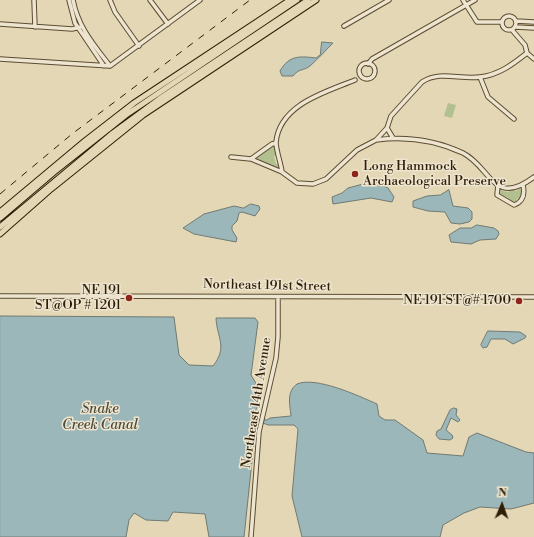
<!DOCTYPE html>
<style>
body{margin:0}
#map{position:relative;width:534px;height:537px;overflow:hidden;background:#e4d7b5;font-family:"Libre Bodoni",serif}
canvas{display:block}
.north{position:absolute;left:482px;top:485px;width:40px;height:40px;-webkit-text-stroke:3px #ede5cf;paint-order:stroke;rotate:2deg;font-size:11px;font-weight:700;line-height:16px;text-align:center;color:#2f1e07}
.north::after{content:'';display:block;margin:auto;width:14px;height:18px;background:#2f1e07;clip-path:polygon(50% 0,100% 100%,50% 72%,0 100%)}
</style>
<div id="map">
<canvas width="534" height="537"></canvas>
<div class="north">N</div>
</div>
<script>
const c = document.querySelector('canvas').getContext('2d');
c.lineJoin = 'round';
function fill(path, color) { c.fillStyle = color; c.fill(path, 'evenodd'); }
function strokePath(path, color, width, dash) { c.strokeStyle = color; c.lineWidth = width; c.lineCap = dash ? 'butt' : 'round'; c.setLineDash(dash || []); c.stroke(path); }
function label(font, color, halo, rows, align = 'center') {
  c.font = font + ' "Libre Bodoni",serif'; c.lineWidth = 3; c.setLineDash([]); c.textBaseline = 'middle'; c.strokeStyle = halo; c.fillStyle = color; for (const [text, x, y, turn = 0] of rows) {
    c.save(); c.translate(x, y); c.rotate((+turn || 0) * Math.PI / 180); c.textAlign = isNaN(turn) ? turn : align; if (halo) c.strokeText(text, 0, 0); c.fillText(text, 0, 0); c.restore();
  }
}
const green = new Path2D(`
 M448 103 456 105 452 118 444 116Z
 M273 145H275L277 156H274L276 164H279L280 169 256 159Z
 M501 188 502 191 509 192 510 189 511 191H517L518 188 520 189 522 192 520 199 518 198 516 200 517 202 513 203 507 197 505 199 506 197 498 194V189Z`);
const water = new Path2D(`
 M322 42 333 43C325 51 318 59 310 66 304 71 299 68 293 76H282L280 71C289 55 300 56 316 58L320 55Z
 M374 181 388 188 394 197 392 202 371 198 333 204 332 197 342 193 348 188 363 184 369 186Z
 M449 190 453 206 468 208 472 212V219L469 222 460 224 451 223 445 212 428 211 413 207V201L427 196 440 195Z
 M251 204 259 206 260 209 255 216 242 212 239 213 237 221 232 226V230L237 238 236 242 194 234 183 228 204 214 234 206 243 208Z
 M477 225 494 228 498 231 499 234 496 239 480 240 471 244 451 242 449 235 460 228H471Z
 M0 316 174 317 179 355 189 365 213 366C228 347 217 338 216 318H255L258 322 251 375 257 385V417L259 419 267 420 270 418 291 416C290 405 286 392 297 384 316 376 359 396 377 404L379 416 385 420H395L423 440 427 453 463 456 469 437 477 433 526 452 534 453V503L511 509 480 507 464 513 443 525 440 537H302L292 496 298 429 294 425H268L258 421 256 423 244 537H209L205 514 173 512 168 521 146 520 134 513 129 520 126 537H0Z
 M488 331 520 332 526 336 525 338 513 344 505 339H491L487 347 483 348 481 345Z
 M454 408 457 409 456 415 460 420 458 422 451 418 446 430 452 435 453 438 450 440 439 439 436 435 437 431 441 429 450 410Z`);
const minor = new Path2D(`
 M34 0 35 27
 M69 0 75 23 104 66
 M73 0C78 27 94 45 110 66
 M110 0 115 12 139 46
 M150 0 168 24
 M463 0 477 22H502
 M502 23a7 7 0 1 1 14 0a7 7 0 1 1-14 0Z
 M516 21 534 22
 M0 24 72 29 81 27
 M344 26 389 0
 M516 27 534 28
 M512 30 525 45 527 53
 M527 53 534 59
 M0 59 110 66 200 0
 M359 71a8 8 0 1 1 16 0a8 8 0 1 1-16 0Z
 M368 64 372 59 475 0
 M480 77 488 97 514 119
 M393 138 387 128 391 116 422 82C440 70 460 80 480 77 499 75 513 64 527 53
 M376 140C406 136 435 140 463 153 491 167 493 208 534 177
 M231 157 251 159 282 172 297 183 313 184 326 179 357 150 376 140 387 128
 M251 159 272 144 276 143
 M282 172C281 163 276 151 276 142 280 104 326 92 355 80
 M498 185 497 195 514 205C523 202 525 194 523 185
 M0 296 534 297
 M251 537 259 432 276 358 278 337V297`);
const highway = new Path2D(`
 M0 212 85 141 134 103 290 0
 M0 218 54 172 126 115 297 0
 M0 227 113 133 162 97 308 0
 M0 234 51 189 143 115 316 0`);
const rail = new Path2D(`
 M0 194 72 134 250 0`);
const markers = [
 [355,174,4,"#8f2418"],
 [129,298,4,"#8f2418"],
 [519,301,4,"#8f2418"]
];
const poiNames = [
 ["Long Hammock",363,167,"left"],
 ["Archaeological Preserve",363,182,"left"],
 ["NE 191",121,291],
 ["ST@OP # 1201",121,306],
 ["NE 191 ST@# 1700",511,301]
];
const streetNames = [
 ["Northeast 191st Street",267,286,1],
 ["Northeast 14th Avenue",257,403,-81]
];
const waterNames = [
 ["Snake",100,410],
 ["Creek Canal",100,426]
];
fill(green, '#b2bf8f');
fill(water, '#9bb7b9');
strokePath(water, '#707a72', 1);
strokePath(minor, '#5c4c32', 5.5);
strokePath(highway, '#2f1e07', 7);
strokePath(minor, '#ede5cf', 3.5);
strokePath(highway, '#e4d7b5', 5);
strokePath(rail, '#2f1e07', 1, [7, 7]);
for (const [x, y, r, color] of markers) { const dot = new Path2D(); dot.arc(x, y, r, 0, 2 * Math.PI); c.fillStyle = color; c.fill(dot); strokePath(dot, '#ede5cf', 1.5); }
label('13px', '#2f1e07', '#ede5cf', poiNames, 'right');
label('13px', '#2f1e07', '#ede5cf', streetNames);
label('italic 14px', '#4f4c3c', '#ede5cf', waterNames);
</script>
